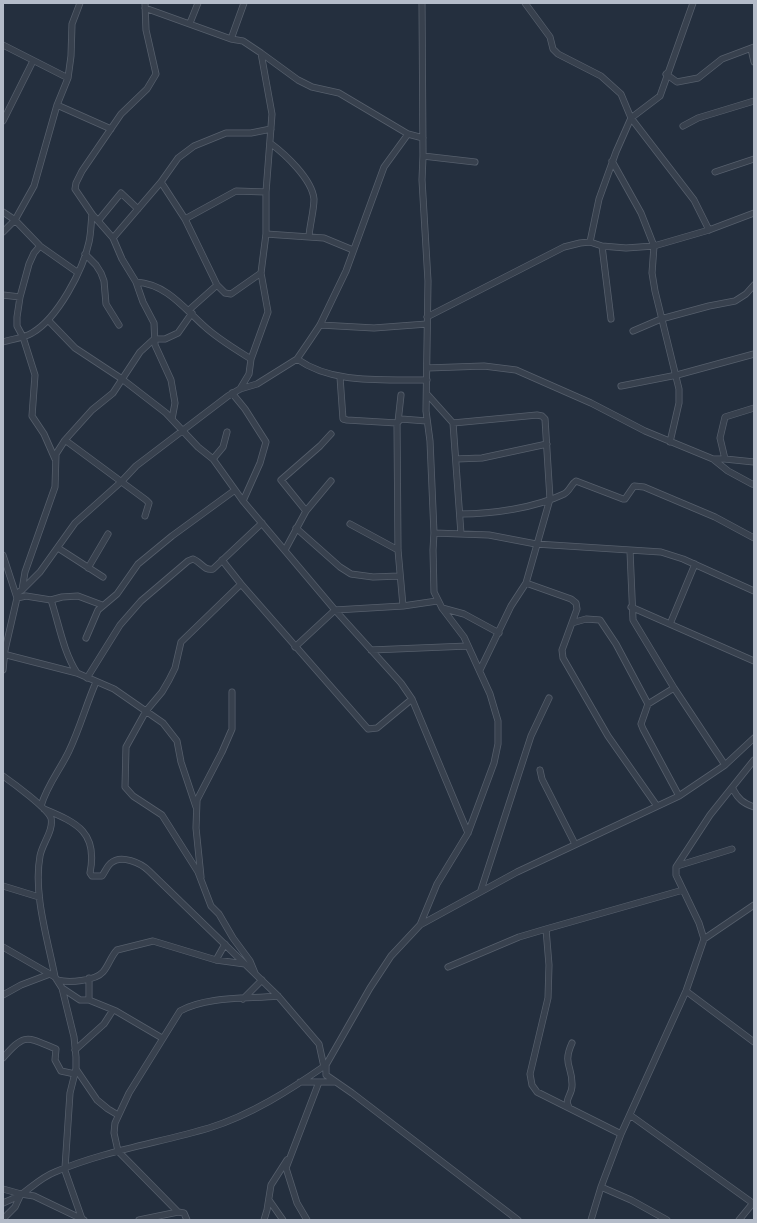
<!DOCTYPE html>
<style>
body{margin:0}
#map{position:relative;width:757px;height:1223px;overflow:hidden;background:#242f3e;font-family:"Alegreya Sans",sans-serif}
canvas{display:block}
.frame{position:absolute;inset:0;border:4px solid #b4bcc9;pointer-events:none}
</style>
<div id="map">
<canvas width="757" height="1223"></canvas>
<div class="frame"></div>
</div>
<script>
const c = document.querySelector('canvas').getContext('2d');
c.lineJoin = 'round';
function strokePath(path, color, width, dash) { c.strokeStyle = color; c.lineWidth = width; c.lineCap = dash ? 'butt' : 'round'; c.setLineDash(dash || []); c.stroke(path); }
const minor = new Path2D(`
 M145 3 146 30 156 74 147 89 121 114 82 171 76 183 75 189 92 214 113 238 122 259 136 282 143 302 154 323 155 345 171 380 175 403 172 419
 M525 3 550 37 553 49 558 54 601 76 621 94 631 118 694 200 709 230
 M145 8 231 39 243 41 261 53 272 114 266 192V234L261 273 268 312 251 359 249 374 240 389
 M190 23 198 3
 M231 39 244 3
 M3 45 68 78 71 56 72 24 80 3
 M751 49 754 62
 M261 53 298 80 312 87 339 93 408 134 423 138
 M666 74 677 82 698 78 722 59 754 47
 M57 105 111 129
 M3 121 33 61
 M683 126 698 118 754 101
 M270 143C285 154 312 179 314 199 314 210 310 224 309 236
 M423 156 475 162
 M612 161 641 213 654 246 652 273 655 291 679 389V403L670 442
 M715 172 754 159
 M161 182 185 219 217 285 225 293 231 294 261 273
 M3 212 15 220 40 246 77 272
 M185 219 236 191 266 192
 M98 221 121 193 138 209
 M3 232 15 220 34 186 57 105 68 78
 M266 234 324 238 353 250
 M113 238 161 182 178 158 194 146 226 133H251L271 129
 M590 242 599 199 616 152 631 118 660 96 693 3
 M40 246 34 253 29 264 20 297 17 317V326L23 337 35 375 32 416 44 434 55 459
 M602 246 611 319
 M85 254 96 265 101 273 104 281 106 304 119 325
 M136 282C166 284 183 307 204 326 218 339 235 349 251 359
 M3 295 20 297
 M189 310 217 285
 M427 317 564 247 580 243 590 242 602 246 626 248 654 246 709 230 754 213
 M48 320 75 348 122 379 166 413 198 447 213 459 243 501 335 610 401 683 412 699 468 833
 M320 325 374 328 427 324
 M633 331 661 319 709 306 735 301 746 294 754 285
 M3 342C12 339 24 338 32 333 58 318 83 270 89 242 91 233 91 223 92 214
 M297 359C334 385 384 379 427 380
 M427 368 484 366 516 370 591 403 645 431 713 459H725L754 462
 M340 377 343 419 347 420 397 423
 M621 386 677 375 754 354
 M232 393 245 409 266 442 260 463 243 501
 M427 394 453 423 461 534
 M398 422 401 395
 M453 423 537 415 542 416 545 419 550 499 526 583 511 606 480 670
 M65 440 146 500 149 503 145 516
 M213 459 223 447 227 432
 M456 459 482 458 547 444
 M713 459 728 471 752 484
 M725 459 720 438 725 417 754 408
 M306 511 281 480 320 446 331 434
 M460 514C492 514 535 508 564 494 570 491 571 484 576 481L623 499H625L634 486 644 487 715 517 754 538
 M350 524 398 550
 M296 528 340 567 351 574 373 577 400 576
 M434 533 489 535 536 544 661 552 683 559 754 591
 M58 548 103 577
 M285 550 306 511 331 481
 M630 551 633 620 674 688 725 765
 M3 555 17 598 5 650 3 670
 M222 560 241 584 368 729 377 728 412 699
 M88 568 108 534
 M526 583 571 599 576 603 577 609 562 650 563 658 608 736 657 806
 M241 584 181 642 175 668 169 680 162 692 146 711 126 747 125 787 133 796 162 815 198 872 211 906 219 914 233 938 250 961 255 973
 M22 590 40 572 75 523 122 481 136 466 228 396 240 389 257 384 297 359 310 340 320 325 346 271 384 167 408 134
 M16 594 22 590 25 572 55 487 56 454 65 440 92 410 113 393 140 352 154 339H165L178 333 192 313
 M17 598 26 596 51 600 62 597 78 596 102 605
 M51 600C59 624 63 651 77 673
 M403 606 398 550 397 423 401 419 427 421
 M631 607 754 661
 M442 608 464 614 499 633
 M572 623 586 619 600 620 616 644 648 704 641 724 643 729 679 796
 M670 624 695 564
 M86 638 98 610 117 594 138 564 172 536 235 490
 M295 647 335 610 403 606 437 601
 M371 650 468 646
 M3 654 77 673 114 689 163 723 177 741 181 762 196 807
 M87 678 120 625 141 601 188 561 193 559C201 562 204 571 213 569L262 523
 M648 704 674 688
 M540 770 542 779 575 844
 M3 776C13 783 47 808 51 818 54 830 42 844 40 856 33 894 48 940 55 977
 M733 789C738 799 743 803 754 807
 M41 806C47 785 60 770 69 751 80 728 86 705 96 682
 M44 809C78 823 98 833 90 873L92 876H102C105 872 107 866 111 863 121 854 141 863 149 871L278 996 319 1044 324 1067
 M677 866 732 849
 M201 877 196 828 197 800 222 752 232 729V692
 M3 886 39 897
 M481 890 531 736 549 698
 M420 925 437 884 468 833 494 763 498 744V721L490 694 464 637 442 608 434 592 433 550 434 533 430 441 426 411 428 281 422 180 423 156 422 3
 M704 939 754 905
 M3 947 55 977 62 988 80 1000H89L116 1011 162 1038
 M216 960 225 944
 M448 967 519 937 546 929
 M57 980C69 983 95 981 103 972 109 965 111 956 117 950L153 941 216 960 245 964
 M62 988 74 1037 76 1057V1069L70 1093 65 1168
 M686 991 754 1042
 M3 995 21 985 50 974
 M243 999 262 980
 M89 1000V978
 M75 1050 104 1024 113 1010
 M3 1058C25 1032 27 1037 56 1049L55 1060 61 1071 75 1074
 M76 1069 97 1100 108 1109 118 1115
 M300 1082H334
 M569 1107C564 1099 572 1095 572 1086 573 1066 562 1065 572 1043
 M630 1115 754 1204
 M621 1134 537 1092 532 1085 530 1074 548 998 549 965 546 929 683 890
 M64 1168 82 1219
 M601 1187 631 1200 667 1220
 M3 1189 21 1194 34 1196 84 1220
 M269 1200 283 1220
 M3 1203C9 1200 16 1198 22 1194 33 1186 42 1177 55 1172 104 1151 158 1143 209 1128 251 1115 290 1090 326 1065
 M178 1212 118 1151 114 1133 115 1123 129 1093 180 1011C207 996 248 999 278 996
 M3 1219 15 1207 21 1194
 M139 1220 178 1212 184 1213 187 1220
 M264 1220 267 1210 271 1185 287 1160
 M307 1220 297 1203 286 1168 319 1082
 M518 1220 352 1093 326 1075V1065L370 988 391 956 420 925 517 872 679 796 725 765 754 738
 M591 1220 601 1187 621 1134 686 991 704 939 699 923 676 875V867L710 815 754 760
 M739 1220 753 1203`);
strokePath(minor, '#565f6c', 7);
strokePath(minor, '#38414e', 5.5);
</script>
